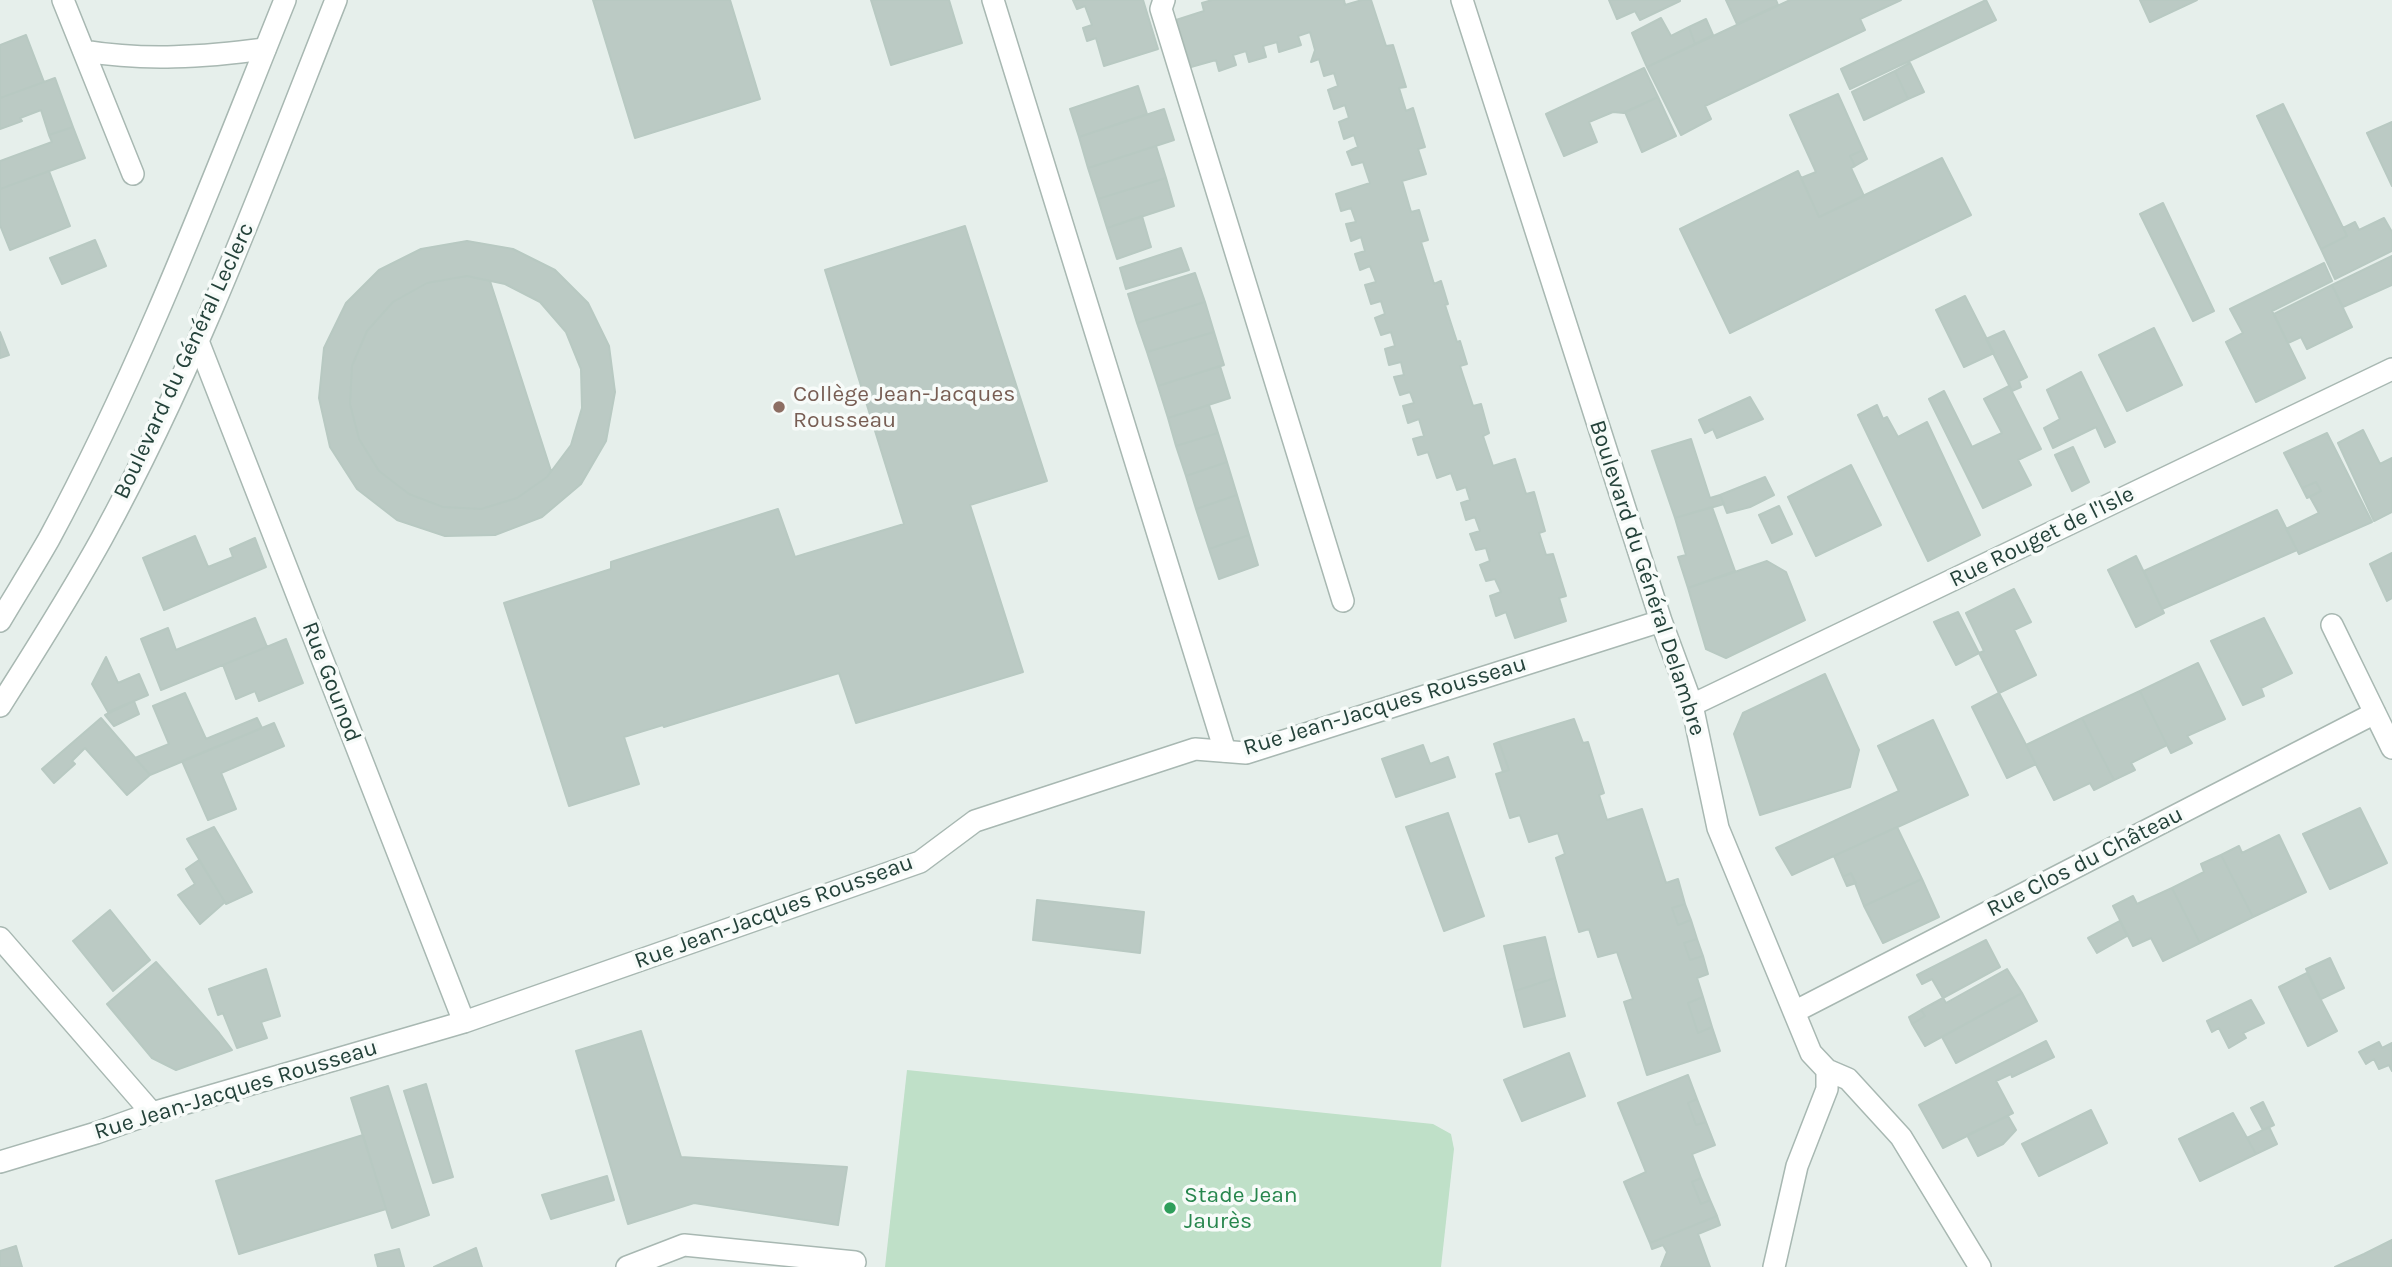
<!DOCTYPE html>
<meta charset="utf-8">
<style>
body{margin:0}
canvas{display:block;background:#e6efeb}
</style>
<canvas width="2392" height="1267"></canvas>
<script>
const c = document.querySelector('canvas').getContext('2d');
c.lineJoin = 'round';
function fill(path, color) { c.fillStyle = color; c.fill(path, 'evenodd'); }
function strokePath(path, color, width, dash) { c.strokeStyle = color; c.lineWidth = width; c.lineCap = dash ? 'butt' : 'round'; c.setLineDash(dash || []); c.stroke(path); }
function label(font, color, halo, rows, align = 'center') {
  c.font = font + ' Karla,sans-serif'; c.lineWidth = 7; c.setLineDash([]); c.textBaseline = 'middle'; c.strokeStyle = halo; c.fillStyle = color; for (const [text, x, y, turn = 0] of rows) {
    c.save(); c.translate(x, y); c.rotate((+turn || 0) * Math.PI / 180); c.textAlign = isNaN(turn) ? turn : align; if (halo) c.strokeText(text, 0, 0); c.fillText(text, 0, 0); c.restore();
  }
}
const green = new Path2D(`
 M907 1070 1433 1124 1451 1134 1454 1149 1441 1267H885Z`);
const building = new Path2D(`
 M593 0H730L760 99 635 138Z
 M871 0H949L962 43 891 65Z
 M1073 0H1143L1158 49 1104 66 1096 38 1087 41 1083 28 1092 25 1085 6 1077 9Z
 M1212 0H1344L1345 5 1362 0H1371L1386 46 1393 45 1406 87 1399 88 1406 111 1413 108 1425 147 1418 149 1426 174 1402 181 1411 212 1419 210 1428 240 1421 242 1434 284 1441 281 1448 304 1445 305 1457 342 1460 341 1467 364 1460 366 1473 406 1481 404 1489 433 1483 436 1493 466 1515 459 1526 494 1534 492 1545 531 1539 533 1546 555 1553 554 1566 596 1559 598 1566 621 1515 638 1506 612 1496 616 1490 596 1501 592 1495 579 1486 581 1480 565 1490 561 1486 548 1476 550 1470 534 1480 531 1475 517 1466 520 1461 503 1470 500 1466 487 1457 490 1451 473 1437 478 1428 452 1418 455 1413 439 1424 436 1419 419 1408 423 1403 406 1414 403 1410 392 1400 395 1394 377 1404 375 1401 362 1389 365 1385 349 1395 346 1391 332 1381 335 1375 318 1385 314 1381 301 1371 304 1365 285 1376 282 1370 266 1360 270 1355 254 1365 251 1361 237 1351 241 1346 224 1356 222 1351 208 1341 211 1336 194 1370 183 1363 162 1352 165 1347 152 1358 147 1354 135 1344 139 1339 122 1349 118 1345 105 1334 109 1328 90 1338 86 1334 73 1324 76 1319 59 1311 62 1315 50 1310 32 1298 36 1301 45 1279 52 1277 42 1263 46 1266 57 1249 62 1246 51 1233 55 1236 65 1219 71 1216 60 1191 67 1176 20 1204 11 1202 3Z
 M1609 0H1680V1L1640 20 1635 11 1617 19Z
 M1726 0H1776L1778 5 1737 24Z
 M1790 0H1901L1860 19 1865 30 1705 106 1711 119 1681 135 1647 67Z
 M1986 0 1996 20 1850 89 1841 69Z
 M2140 0H2197L2150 22Z
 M1661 18 1671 36 1689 27 1695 44 1647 67 1632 33Z
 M1706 19 1713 35 1695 44 1689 27Z
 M26 35 44 82 0 98V45Z
 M1910 63 1924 92 1908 99 1895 71Z
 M1644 68 1658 97 1624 113 1613 112 1589 122 1597 142 1564 156 1546 114Z
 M1895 71 1908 99 1864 120 1852 92Z
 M55 78 73 127 49 135 41 110 20 118 22 121 0 129V98Z
 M1138 86 1147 114 1079 137 1070 109Z
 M1838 94 1863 150 1850 156 1855 166 1851 168 1864 196 1819 217 1801 178 1816 172 1790 115Z
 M1658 97 1676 136 1642 152 1625 112Z
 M2283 104 2347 236 2321 249 2257 116Z
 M1164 109 1174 140 1088 168 1079 137Z
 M2392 122V186L2367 133Z
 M73 127 85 158 0 189V161L52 142 49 135Z
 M1156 146 1166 178 1098 199 1088 168Z
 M1863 150 1867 159 1855 166 1850 156Z
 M1942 158 1971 215 1730 333 1680 229 1798 171 1819 217Z
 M49 171 70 226 10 250 0 225V189Z
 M1166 178 1174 206 1107 228 1098 199Z
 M2163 203 2214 311 2193 321 2140 214Z
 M1142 216 1151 247 1117 259 1107 228Z
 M2384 218 2392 232V251L2335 279 2321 249 2347 236 2343 228 2355 222 2359 230Z
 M965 226 1047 481 970 505 1023 672 856 723 839 673 664 727 663 725 624 737 639 784 569 806 504 603 611 569V562L778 509 795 557 904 524 825 270Z
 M95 240 106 266 62 284 50 258Z
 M467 241 513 249 555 270 588 303 609 346 615 392 606 441 581 484 542 517 495 535 445 536 397 520 357 489 330 447 319 398 324 348 346 303 379 270 421 249ZM467 276 505 284 540 302 566 332 581 369 582 408 571 445 547 477 517 498 481 509 443 507 409 494 379 471 359 439 350 404 352 366 367 331 393 302 427 283Z
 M1181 248 1189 270 1126 289 1120 268Z
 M2392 256V285L2343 307 2332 285Z
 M2324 263 2332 281 2272 311 2305 378 2256 402 2226 342 2243 333 2230 309Z
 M1195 273 1205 302 1137 323 1128 294Z
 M467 276 490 281 551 471 547 477 517 498 481 509 443 507 409 494 379 471 359 439 350 404 352 366 367 331 393 302 427 283Z
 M2332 285 2352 327 2307 349 2301 337 2288 343 2274 314Z
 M1965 296 1994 353 1964 367 1936 310Z
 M1205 302 1214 332 1147 352 1137 323Z
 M2154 328 2182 385 2127 411 2099 355Z
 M2004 331 2027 377 2019 381 2021 387 2012 391 1986 339Z
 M0 332 9 355 0 358Z
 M1214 332 1224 365 1158 386 1147 352Z
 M1220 366 1230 398 1168 418 1158 386Z
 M2081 372 2115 442 2105 447 2096 427 2053 448 2044 428 2060 419 2047 390Z
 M2009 386 2041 449 2018 460 2031 485 1983 508 1929 399 1944 391 1972 447 2002 433 1984 399Z
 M1750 397 1763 419 1717 438 1713 429 1705 433 1699 420Z
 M1209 405 1218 433 1176 446 1168 418Z
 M1877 405 1883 419 1887 417 1898 437 1927 422 1980 535 1928 561 1858 415Z
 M2363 430 2380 464 2392 458V512L2374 521 2338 443Z
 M1218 433 1227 462 1186 476 1176 446Z
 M2327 433 2372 522 2299 554 2286 529 2319 513 2310 497 2321 491 2316 482 2302 488 2284 453Z
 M1691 439 1710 498 1720 495 1724 504 1675 518 1652 451Z
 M2073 447 2089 482 2072 491 2055 455Z
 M1227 462 1237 495 1196 509 1186 476Z
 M1851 465 1881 525 1816 556 1788 497Z
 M1765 477 1774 495 1750 507 1727 513 1720 495Z
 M2316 482 2321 491 2307 498 2302 488Z
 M1237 495 1249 535 1209 549 1196 509Z
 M1779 506 1792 534 1772 543 1759 515Z
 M1712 507 1735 571 1688 588 1678 557 1686 555 1675 518Z
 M2277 510 2297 550 2162 609 2144 571Z
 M1249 535 1258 565 1219 579 1209 549Z
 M195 536 208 567 233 557 230 549 255 538 266 567 164 610 143 558Z
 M2392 553V598L2387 601 2370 564Z
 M2136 556 2164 613 2136 627 2108 570Z
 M1767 561 1786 572 1805 620 1726 658 1706 649 1688 588Z
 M2014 589 2031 622 2014 630 2036 675 1999 693 1979 653 1984 651 1966 613Z
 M1958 612 1979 653 1956 665 1934 622Z
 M255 618 267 647 161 690 141 639 168 628 176 650Z
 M2264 618 2292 673 2261 688 2264 696 2243 705 2211 641Z
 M286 639 303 683 259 701 255 691 236 699 223 665Z
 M106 657 118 683 139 674 148 695 108 712 92 684Z
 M2198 663 2225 719 2187 736 2192 743 2171 753 2140 691Z
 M1825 674 1859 750 1850 787 1760 815 1734 734 1743 713Z
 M2140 691 2167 745 2131 763 2135 770 2114 780 2082 718Z
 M185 693 206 739 257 718 262 728 150 775 135 758 169 744 153 706Z
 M1999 693 2036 764 2007 778 1972 707Z
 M134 701 139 714 114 726 105 715Z
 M101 718 150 775 127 795 85 748 72 761 75 764 54 783 42 769Z
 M2082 718 2114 780 2094 790 2090 783 2054 800 2026 745Z
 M1574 719 1583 743 1588 742 1604 793 1599 795 1607 820 1642 809 1666 883 1678 879 1685 904 1672 908 1678 925 1691 920 1697 939 1684 943 1690 960 1703 956 1708 974 1697 978 1703 997 1688 1003 1698 1033 1712 1027 1720 1051 1647 1075 1624 1002 1633 999 1617 952 1598 957 1589 929 1579 932 1556 858 1565 854 1558 833 1529 842 1520 815 1510 818 1496 774 1509 770 1499 742Z
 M1933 720 1968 795 1792 875 1776 848 1899 791 1878 746Z
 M274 723 284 746 221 773 236 809 208 820 182 761Z
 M1499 742 1509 770 1503 772 1494 744Z
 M1423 745 1430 764 1448 757 1455 777 1396 797 1382 759Z
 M2360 808 2387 863 2330 889 2303 834Z
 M1448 813 1484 916 1444 931 1406 827Z
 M214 827 252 892 226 904 187 839Z
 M1897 827 1922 879 1864 906 1851 873 1843 877 1834 856Z
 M2279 835 2306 892 2253 917 2221 855 2239 846 2242 853Z
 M2221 855 2253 917 2200 943 2172 888 2204 872 2201 864Z
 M199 860 225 902 200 924 178 895 195 884 186 869Z
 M1851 873 1856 883 1847 886 1843 877Z
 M1922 879 1939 917 1883 943 1864 906Z
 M2172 888 2200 943 2163 961 2151 938 2133 946 2113 906 2133 896 2137 904Z
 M1037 900 1144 912 1140 953 1033 940Z
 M1685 904 1691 920 1678 925 1672 908Z
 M110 910 150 960 113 991 73 941Z
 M2120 921 2127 936 2097 953 2088 938Z
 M1545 937 1555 978 1515 991 1504 946Z
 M1697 939 1703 956 1690 960 1684 943Z
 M1986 940 2000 967 1943 998 1932 979 1922 984 1917 975Z
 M2330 958 2344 988 2321 999 2306 969Z
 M156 962 219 1033 232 1050 176 1070 152 1058 107 1004Z
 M266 969 280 1016 261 1022 267 1038 237 1048 223 1013 218 1015 209 989Z
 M2007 969 2022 993 1925 1046 1912 1024 1925 1016 1921 1010 1943 998 1946 1003Z
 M2307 973 2337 1031 2308 1046 2279 987Z
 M1555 978 1565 1016 1524 1027 1515 991Z
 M2022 993 2037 1021 1956 1063 1942 1037Z
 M1703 997 1712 1027 1698 1033 1688 1003Z
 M2251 1000 2264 1023 2243 1033 2246 1038 2229 1048 2219 1028 2212 1032 2207 1021Z
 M1921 1010 1925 1016 1912 1024 1909 1017Z
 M641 1031 681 1157 847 1167 838 1225 694 1203 628 1224 576 1051Z
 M2046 1041 2054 1057 2012 1077 2011 1074 1996 1081 2013 1113 1943 1148 1919 1105Z
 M2379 1042 2382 1048 2392 1043V1071L2389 1065 2379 1069 2374 1059 2366 1064 2359 1052Z
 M1569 1053 1585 1096 1522 1121 1504 1080Z
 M1688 1075 1697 1099 1688 1103 1696 1125 1706 1122 1715 1145 1692 1154 1701 1178 1692 1182 1701 1204 1710 1200 1717 1216 1650 1243 1624 1182 1646 1172 1618 1103Z
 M426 1084 453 1177 433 1183 404 1091Z
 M388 1086 429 1215 392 1228 351 1098Z
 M1697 1099 1706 1122 1696 1125 1688 1103Z
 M2263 1102 2274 1125 2263 1130 2251 1108Z
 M2091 1110 2107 1143 2039 1176 2022 1144Z
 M2233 1113 2256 1154 2200 1181 2179 1139Z
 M2008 1116 2016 1130 2003 1144 1978 1156 1967 1135Z
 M2269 1127 2277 1144 2256 1154 2247 1138Z
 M363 1135 386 1209 239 1254 216 1181Z
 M607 1176 614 1200 551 1219 542 1195Z
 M1701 1178 1710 1200 1701 1204 1692 1182Z
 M1717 1216 1720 1225 1698 1234 1710 1267H1661L1667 1252 1663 1245 1652 1249 1650 1243Z
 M2392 1240V1267H2335L2364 1254Z
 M16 1246 22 1267H0V1251Z
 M476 1248 482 1267H434Z
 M399 1249 404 1267H378L375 1255Z`);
const service = new Path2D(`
 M993 0 1225 751
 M1164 0 1161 9 1343 601
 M627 1267 684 1245 855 1262`);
const minor = new Path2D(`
 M63 0 133 174
 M1462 0 1661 621 1692 705 1718 828 1811 1053 1827 1070V1089L1797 1166 1774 1267
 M84 51C145 61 204 57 265 49
 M198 341 464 1022
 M2332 625 2392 748
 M1692 705 2392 369
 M0 938 152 1113
 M1794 1012 2375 713
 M1827 1070 1848 1079 1901 1137 1980 1267
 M0 1162 96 1133 152 1113 464 1022 920 862 975 821 1195 749 1246 753 1661 621`);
const tertiary = new Path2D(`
 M0 621C16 594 33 567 49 539 142 367 212 181 285 0
 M0 706C35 651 70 596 102 538 196 366 264 182 336 0`);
const markers = [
 [779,407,7,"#8d6e63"],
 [1170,1208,7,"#2e9e5b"]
];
const streetNames = [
 ["Boulevard du Général Leclerc",184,361,-65],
 ["Rue Rouget de l'Isle",2042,537,-26],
 ["Boulevard du Général Delambre",1647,578,72],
 ["Rue Gounod",331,682,69],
 ["Rue Jean-Jacques Rousseau",1385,706,-17],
 ["Rue Clos du Château",2085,862,-27],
 ["Rue Jean-Jacques Rousseau",774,912,-20],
 ["Rue Jean-Jacques Rousseau",236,1090,-17]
];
const educationNames = [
 ["Collège Jean-Jacques",793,394],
 ["Rousseau",793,420]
];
const leisureNames = [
 ["Stade Jean",1184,1195],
 ["Jaurès",1184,1221]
];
fill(green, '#bfe0c8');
fill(building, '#bbcac4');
strokePath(building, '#b8c9c2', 2);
strokePath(service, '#a8b8b2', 24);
strokePath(minor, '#a8b8b2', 24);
strokePath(tertiary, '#a8b8b2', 24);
strokePath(service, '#fff', 21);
strokePath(minor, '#fff', 21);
strokePath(tertiary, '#fff', 21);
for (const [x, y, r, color] of markers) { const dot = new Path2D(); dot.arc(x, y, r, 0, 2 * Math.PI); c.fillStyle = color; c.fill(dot); strokePath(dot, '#f7fbf9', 2.5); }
label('23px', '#24423a', '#f7fbf9', streetNames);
label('23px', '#785e54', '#f7fbf9', educationNames, 'left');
label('23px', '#27864d', '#f7fbf9', leisureNames, 'left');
</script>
